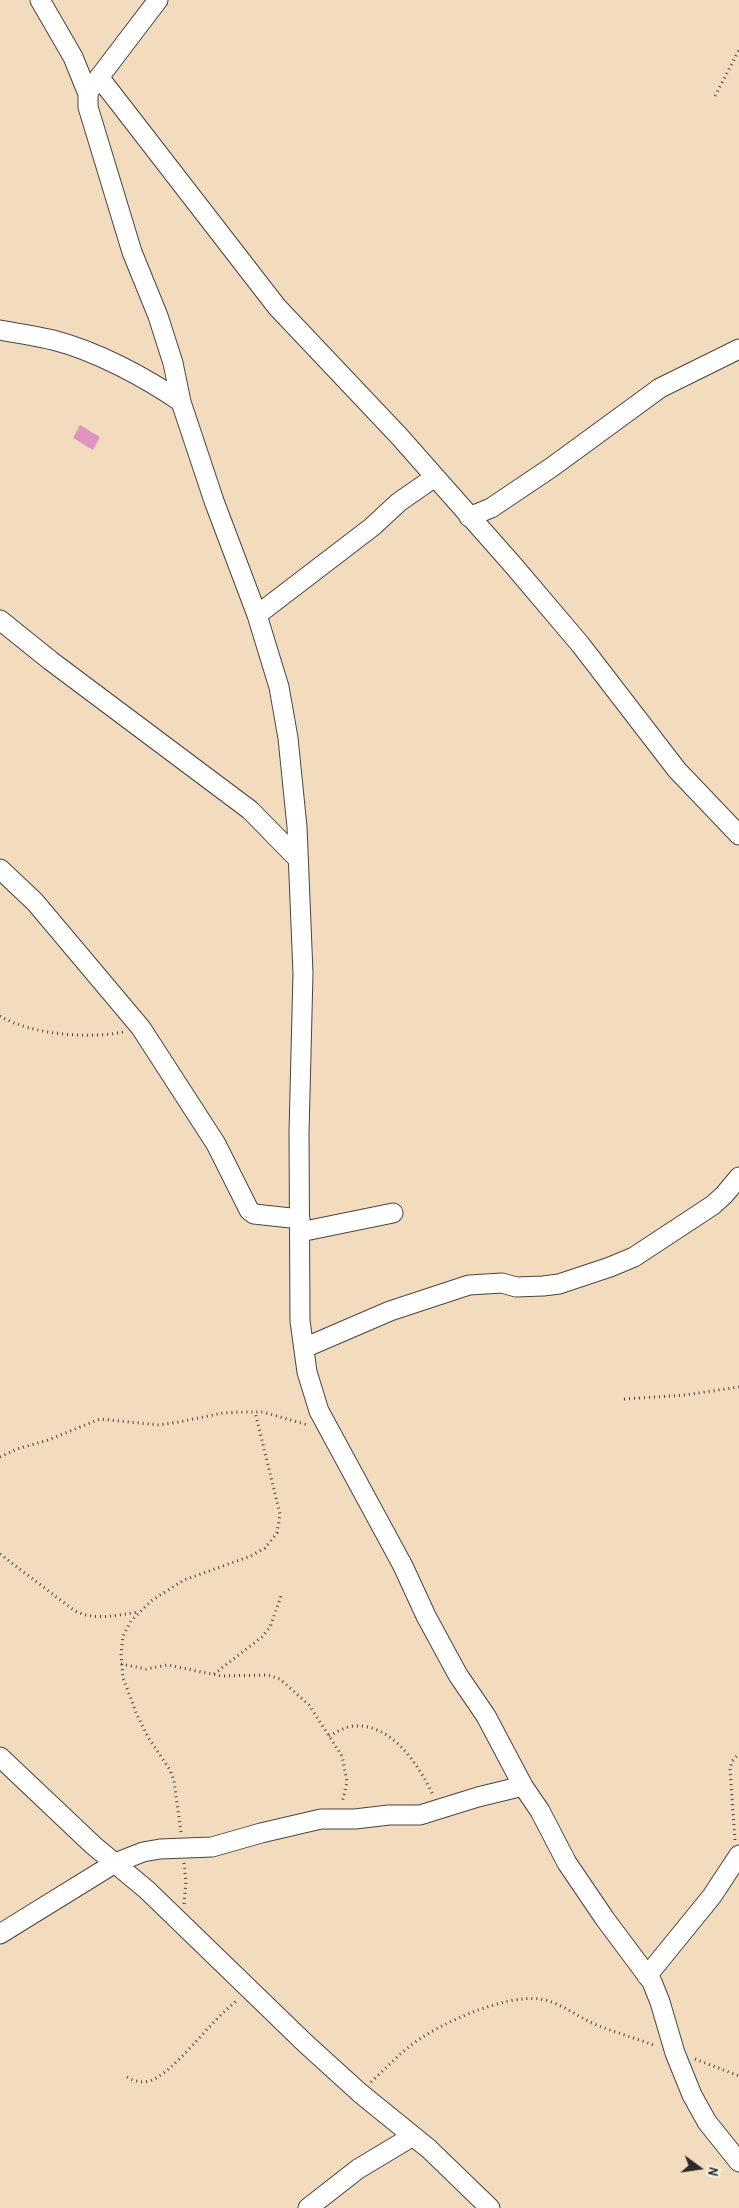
<!DOCTYPE html>
<style>
body{margin:0}
#map{position:relative;width:739px;height:2208px;overflow:hidden;background:#f3dbbd;font-family:"Patrick Hand",sans-serif}
canvas{display:block}
.north{position:absolute;left:674px;top:2143px;width:50px;height:50px;-webkit-text-stroke:4px #fbf7ec;paint-order:stroke;rotate:104deg;font-size:14px;font-weight:700;line-height:20px;text-align:center;color:#2b2b2b}
.north::after{content:'';display:block;margin:auto;width:18px;height:22px;background:#2b2b2b;clip-path:polygon(50% 0,100% 100%,50% 72%,0 100%)}
</style>
<div id="map">
<canvas width="739" height="2208"></canvas>
<div class="north">N</div>
</div>
<script>
const c = document.querySelector('canvas').getContext('2d');
c.lineJoin = 'round';
function fill(path, color) { c.fillStyle = color; c.fill(path, 'evenodd'); }
function strokePath(path, color, width, dash) { c.strokeStyle = color; c.lineWidth = width; c.lineCap = dash ? 'butt' : 'round'; c.setLineDash(dash || []); c.stroke(path); }
const building = new Path2D(`
 M80 425 100 437 93 450 73 438Z`);
const path = new Path2D(`
 M715 96 739 50
 M0 1016C32 1035 88 1039 124 1032
 M624 1399 685 1395 739 1387
 M0 1457 17 1449 48 1440 100 1419 159 1425 179 1422 223 1413 244 1412H263L308 1425
 M0 1554 75 1611C96 1621 116 1615 139 1612
 M121 1664 146 1669 168 1665 221 1676 268 1675 280 1679 309 1705 342 1756 347 1782 342 1803
 M214 1674 262 1637 270 1627 281 1596
 M329 1736C337 1732 346 1726 355 1726 393 1724 419 1766 433 1795
 M181 1832 174 1781 170 1770 148 1737 137 1715 123 1678 121 1654 123 1636 131 1621 151 1601 184 1580 251 1556 265 1548 277 1533 280 1514 255 1412
 M735 1840 730 1769 732 1761 739 1754
 M184 1863 186 1882 184 1904
 M695 2059 739 2076
 M127 2077C134 2081 141 2083 149 2081 174 2074 212 2018 238 2000
 M371 2082C384 2070 396 2057 410 2046 438 2024 504 1994 540 1999 559 2002 575 2015 592 2023 613 2032 635 2038 656 2046`);
const minor = new Path2D(`
 M40 0 73 57 88 94
 M158 0 91 88 88 94V107L132 252 158 316 173 363 181 402 214 501 257 615 279 687 288 738 297 827 303 973 299 1133 300 1321 307 1372 319 1411 403 1566 426 1616 458 1675 486 1716 523 1786 540 1811 567 1863 605 1919 652 1982 660 2002 675 2053 692 2095 707 2122 739 2162
 M99 77 277 307 399 436 513 565 580 644 677 770 739 835
 M0 330C18 333 36 336 53 340 96 351 145 377 181 402
 M469 517 491 508 552 467 660 388 739 349
 M257 615 372 527 399 502 435 477
 M0 620 51 661 250 810 298 859
 M0 869 35 902 141 1028 216 1144 249 1210 254 1214 300 1219
 M300 1232 393 1213
 M304 1348 390 1311 469 1285 502 1283 516 1287 543 1286 559 1284 610 1267 634 1257 713 1205 724 1195 739 1177
 M0 1757 93 1845 147 1890 305 2043 360 2093 429 2149 490 2208
 M0 1934 115 1863 143 1852 160 1849 212 1847 261 1833 321 1819H355L389 1815H420L478 1797 523 1786
 M647 1976 712 1896 739 1855
 M308 2208 358 2169 413 2136`);
fill(building, '#df94c1');
strokePath(minor, '#494541', 21);
strokePath(path, '#494541', 3, [1, 4]);
strokePath(minor, '#fff', 19);
</script>
